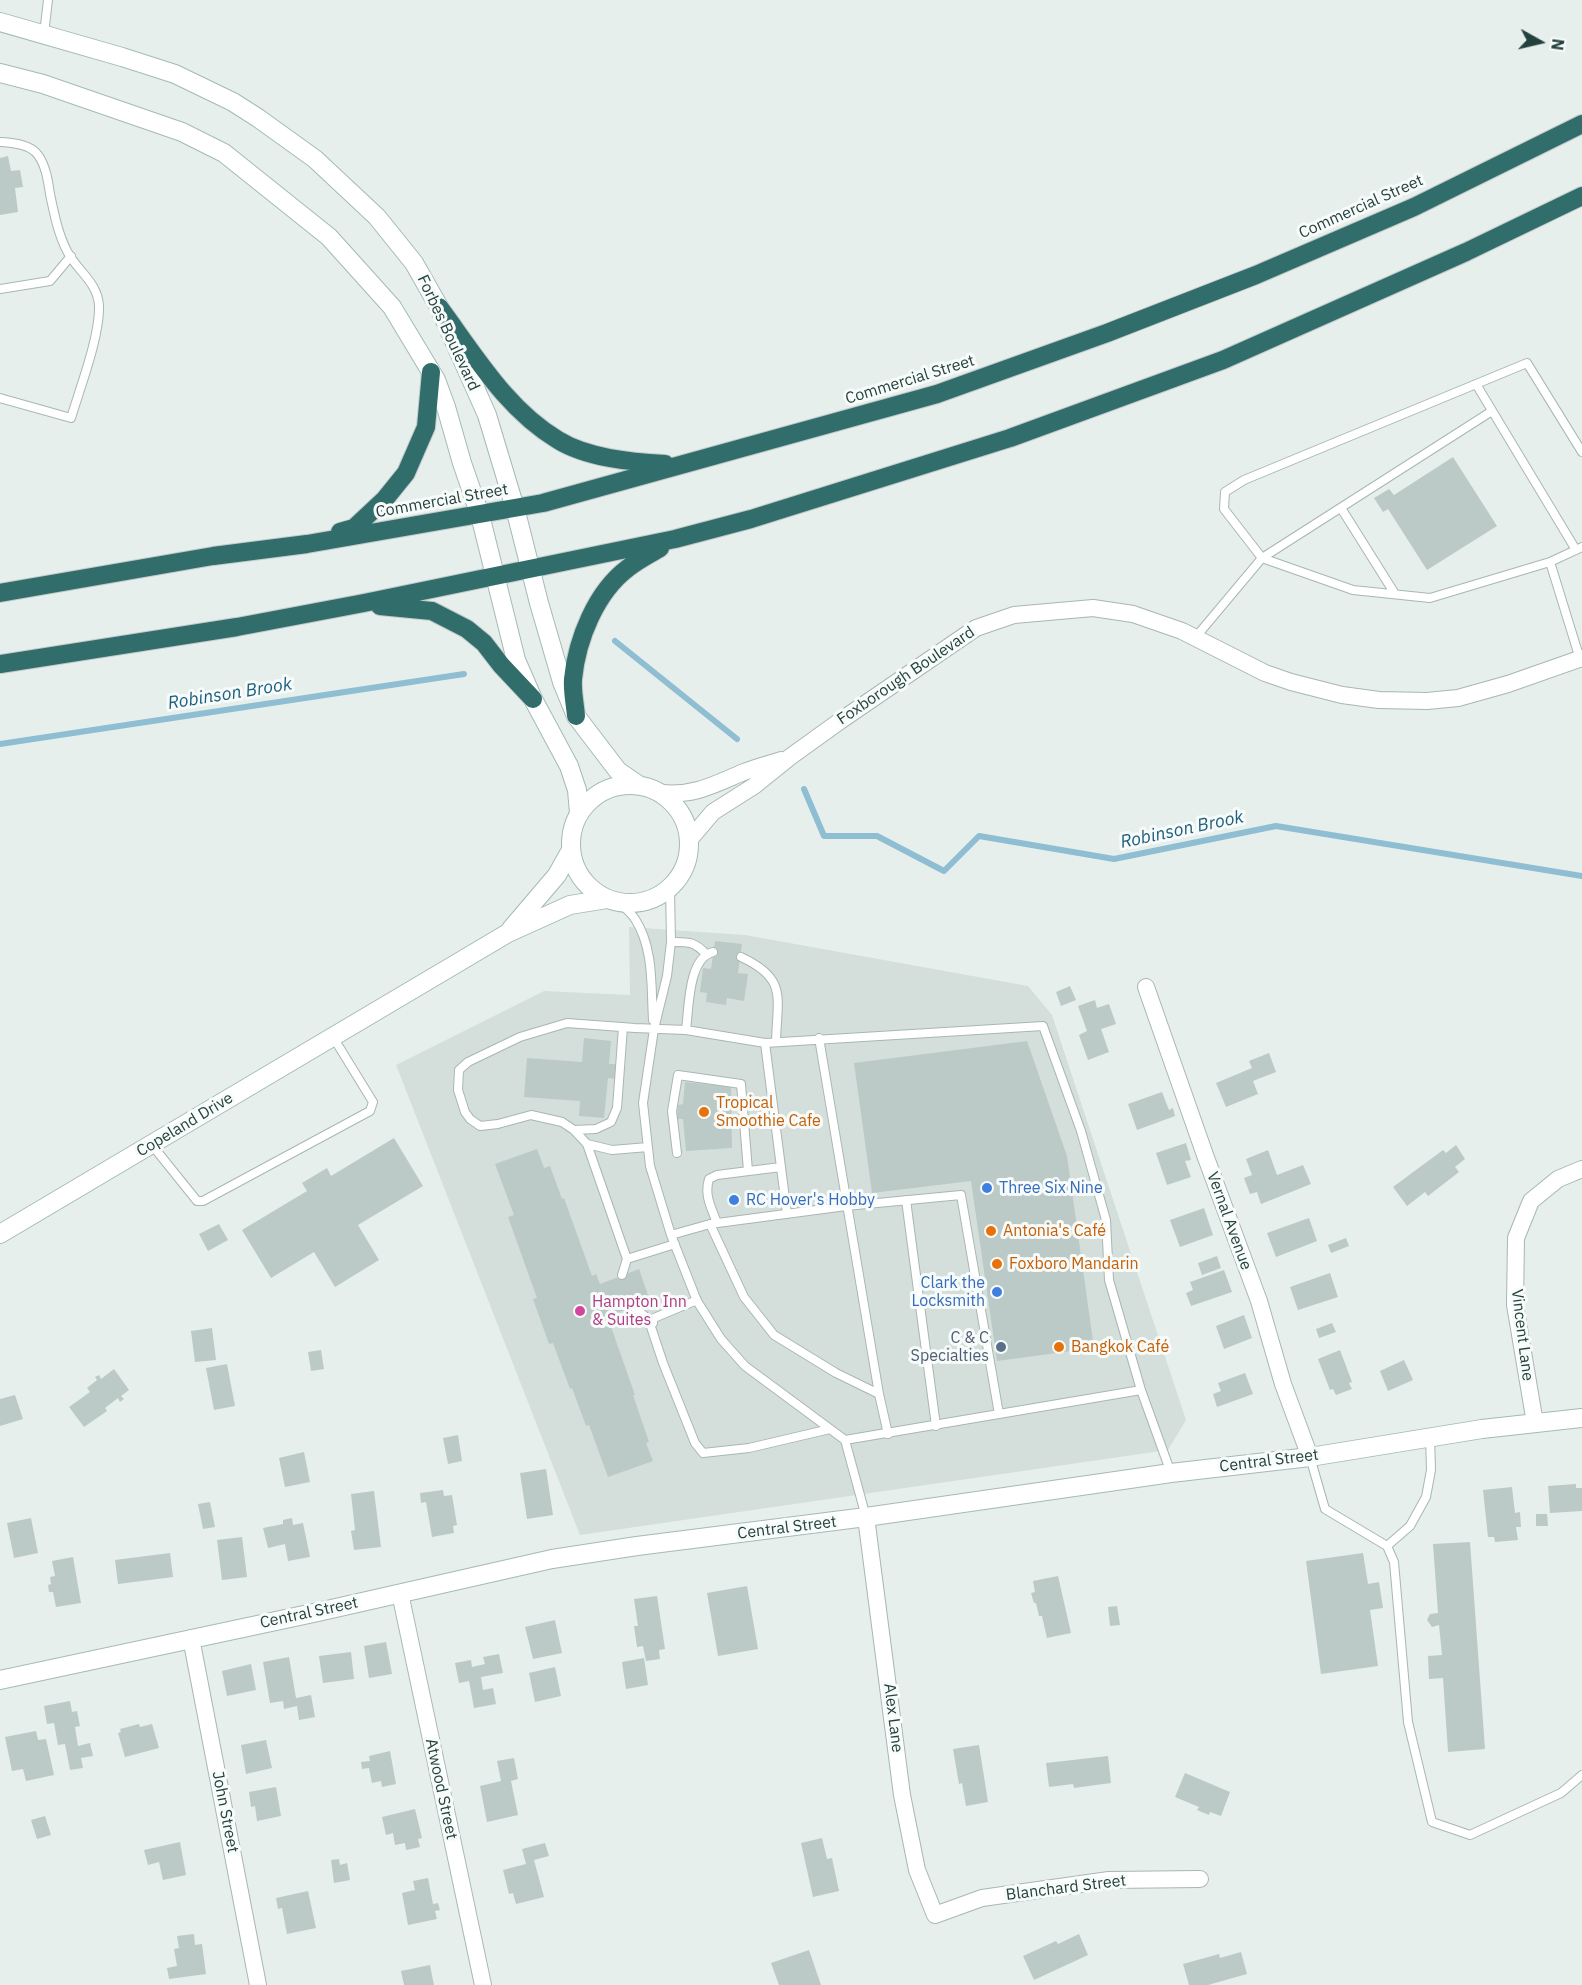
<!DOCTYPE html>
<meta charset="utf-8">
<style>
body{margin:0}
#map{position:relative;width:1582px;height:1985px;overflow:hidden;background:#e6efec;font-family:"IBM Plex Sans",sans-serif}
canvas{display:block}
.north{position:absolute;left:1510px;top:12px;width:60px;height:60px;-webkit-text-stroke:4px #f7fbf9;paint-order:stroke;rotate:98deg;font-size:16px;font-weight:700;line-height:24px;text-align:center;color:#24413e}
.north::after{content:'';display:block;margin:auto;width:21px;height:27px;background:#24413e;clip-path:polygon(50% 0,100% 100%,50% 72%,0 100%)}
</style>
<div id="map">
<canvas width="1582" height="1985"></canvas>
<div class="north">N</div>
</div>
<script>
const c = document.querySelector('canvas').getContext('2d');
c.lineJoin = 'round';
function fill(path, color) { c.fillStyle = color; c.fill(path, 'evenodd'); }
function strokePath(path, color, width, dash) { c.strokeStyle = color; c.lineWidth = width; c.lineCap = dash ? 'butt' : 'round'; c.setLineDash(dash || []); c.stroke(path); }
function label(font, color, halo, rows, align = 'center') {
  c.font = font + ' "IBM Plex Sans",sans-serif'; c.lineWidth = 6; c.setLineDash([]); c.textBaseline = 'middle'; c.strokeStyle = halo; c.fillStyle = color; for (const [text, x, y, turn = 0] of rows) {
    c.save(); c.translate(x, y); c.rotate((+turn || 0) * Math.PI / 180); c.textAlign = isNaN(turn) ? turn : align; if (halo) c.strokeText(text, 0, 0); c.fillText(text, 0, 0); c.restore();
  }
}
const built = new Path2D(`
 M629 927 745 935 1028 986 1052 1015 1186 1420 1168 1450 580 1535 396 1065 544 991 630 995Z`);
const stream = new Path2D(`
 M615 641 737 739
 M0 744 464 674
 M804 789 824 836H877L944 871 979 836 1114 859 1276 826 1582 876`);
const building = new Path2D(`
 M8 156 11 171 20 170 23 187 15 188 18 212 0 215V158Z
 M1453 457 1497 526 1427 570 1388 509 1383 512 1374 498 1389 489 1394 495Z
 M715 941 742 944 738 973 748 974 744 1001 727 998 726 1005 706 1002 707 993 700 992 703 968 711 969Z
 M1070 986 1076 1000 1061 1006 1056 992Z
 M1095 1000 1097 1008 1109 1004 1116 1024 1101 1029 1109 1052 1088 1060 1079 1035 1087 1031 1078 1006Z
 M584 1038 611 1041 609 1064H618L617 1079 608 1078 604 1118 579 1116 580 1101 524 1097 527 1058 582 1062Z
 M1027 1041 1067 1156 1094 1348 997 1361 971 1181 872 1193 854 1063Z
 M1269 1053 1276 1072 1253 1081 1258 1094 1226 1107 1216 1083 1252 1068 1249 1061Z
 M685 1082 731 1087 732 1148 686 1151 683 1119H677L678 1105 683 1104Z
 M1162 1092 1169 1110 1173 1108 1175 1116 1137 1130 1128 1104Z
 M394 1138 423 1186 358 1225 379 1260 335 1287 314 1252 271 1278 242 1230 307 1191 302 1183 327 1168 331 1176Z
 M1186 1143 1191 1160 1185 1161 1191 1177 1167 1185 1156 1153Z
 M1456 1145 1465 1159 1455 1167 1459 1172 1428 1196 1425 1192 1407 1206 1393 1187 1443 1150 1446 1153Z
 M537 1149 544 1168 550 1166 562 1199 564 1198 592 1276 596 1274 600 1284 639 1269 650 1301 611 1315 614 1322 610 1324 635 1395H633L649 1442 646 1443 653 1461 608 1477 589 1425 586 1426 572 1388 570 1389 553 1343 549 1344 533 1299 537 1298 508 1217 514 1215 495 1164Z
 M1268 1150 1277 1175 1303 1165 1311 1184 1261 1204 1257 1192 1250 1194 1244 1178 1252 1175 1246 1159Z
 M1204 1208 1213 1235 1180 1247 1170 1220Z
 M1309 1218 1317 1241 1276 1257 1267 1233Z
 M219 1224 228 1240 208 1251 199 1234Z
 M1346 1238 1349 1246 1331 1253 1328 1245Z
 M1217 1256 1221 1268 1202 1275 1198 1263Z
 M1224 1270 1232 1292 1191 1306 1186 1293 1193 1290 1190 1282Z
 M1330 1273 1338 1297 1298 1310 1290 1287Z
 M1244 1315 1252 1338 1224 1349 1216 1326Z
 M1332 1323 1336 1332 1319 1338 1316 1329Z
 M212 1328 216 1360 195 1362 191 1331Z
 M321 1350 324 1369 311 1371 308 1352Z
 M1340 1350 1352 1382 1349 1383 1352 1389 1336 1395 1333 1389 1330 1390 1318 1359Z
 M1404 1360 1413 1380 1388 1391 1380 1371Z
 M227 1364 235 1406 214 1410 206 1368Z
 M114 1369 129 1390 121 1396 124 1399 120 1402 118 1398 105 1408 107 1411 84 1427 69 1407 90 1392 87 1388 97 1380 95 1377 99 1375 101 1379Z
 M1245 1373 1253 1394 1217 1407 1213 1394 1221 1391 1218 1383Z
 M15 1395 23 1419 0 1426V1399Z
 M458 1435 462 1461 448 1464 443 1438Z
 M304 1452 310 1482 285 1487 279 1458Z
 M546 1469 553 1515 527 1519 520 1473Z
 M1576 1484V1488H1582V1511L1550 1513 1548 1486Z
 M1512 1487 1515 1513 1520 1512 1521 1527H1516L1518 1540 1495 1542 1494 1537H1488L1483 1490Z
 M443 1490 444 1496 452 1495 457 1525 453 1526 454 1533 432 1537 426 1502 421 1503 420 1493Z
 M374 1491 381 1547 354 1550 351 1531 355 1530 351 1494Z
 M210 1502 215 1527 203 1529 198 1504Z
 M1536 1514H1547L1548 1526H1536Z
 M31 1518 38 1553 14 1558 7 1523Z
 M292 1518 293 1525 303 1523 310 1557 288 1561 285 1544 268 1548 263 1528 283 1524V1520Z
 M242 1537 247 1577 222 1580 217 1540Z
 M1470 1542 1485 1749 1448 1752 1443 1678 1429 1679 1428 1656 1442 1655 1439 1625 1432 1627 1427 1620 1430 1614 1438 1613 1433 1544Z
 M170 1553 173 1577 118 1584 115 1560Z
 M1363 1553 1368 1584 1379 1582 1383 1608 1370 1610 1378 1666 1321 1674 1306 1561Z
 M73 1557 81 1603 56 1607 53 1592H49L48 1585 51 1584 50 1577 55 1576 52 1561Z
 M1058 1576 1071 1633 1047 1638 1042 1616H1039L1036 1603H1034L1031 1593 1035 1592 1033 1581Z
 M747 1586 758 1649 718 1656 707 1593Z
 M657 1596 665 1649 659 1650 660 1659 646 1661 643 1646 637 1647 634 1626H638L634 1599Z
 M1117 1606 1120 1625 1110 1626 1108 1607Z
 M555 1620 562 1653 533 1659 525 1627Z
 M386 1642 392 1674 369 1678 364 1646Z
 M351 1652 354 1679 323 1683 319 1656Z
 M499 1654 503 1673 481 1677 483 1690 493 1688 496 1704 474 1708 469 1681 459 1683 455 1663 471 1660 472 1667 485 1664 483 1657Z
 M289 1657 296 1698 311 1695 315 1717 299 1720 297 1706 284 1709 283 1701 270 1703 263 1662Z
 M644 1658 648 1685 626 1689 622 1662Z
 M251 1664 256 1690 227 1696 222 1671Z
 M555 1667 561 1696 535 1702 529 1673Z
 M70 1701 72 1712 77 1711 80 1726 75 1727 78 1746 90 1743 93 1756 81 1758 83 1768 70 1770 65 1744 58 1745 54 1723 47 1724 44 1706Z
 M139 1724 140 1727 152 1724 159 1748 125 1757 118 1733 121 1732 120 1729Z
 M36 1731 38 1740 46 1739 54 1775 26 1781 23 1769 12 1771 5 1737Z
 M266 1740 272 1768 246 1774 241 1745Z
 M979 1745 988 1802 966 1806 962 1783 959 1784 953 1749Z
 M390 1751 396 1784 382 1787 381 1781 372 1783 369 1768 362 1769 361 1762 370 1761 369 1756Z
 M1108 1756 1111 1783 1074 1788 1073 1784 1049 1787 1046 1763Z
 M514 1758 518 1779 511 1781 518 1815 487 1822 480 1786 501 1781 497 1761Z
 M1185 1773 1230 1792 1221 1816 1210 1812 1209 1815 1197 1810 1199 1807 1175 1797Z
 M276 1787 281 1816 257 1821 255 1806 251 1807 249 1792Z
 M415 1809 422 1838 418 1839 420 1847 406 1850 405 1843 395 1845 393 1833 386 1835 382 1817Z
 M45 1816 51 1835 37 1839 31 1820Z
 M822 1838 827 1859 832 1858 839 1891 813 1897 801 1843Z
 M180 1842 186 1875 163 1880 159 1862 148 1865 144 1850Z
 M545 1843 549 1856 534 1860 544 1897 516 1904 513 1893 509 1894 503 1870 526 1864 522 1849Z
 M339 1859 340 1865 347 1863 350 1880 334 1883 331 1860Z
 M428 1878 433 1904 438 1903 440 1910 435 1911 437 1919 408 1925 402 1893 415 1890 413 1881Z
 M308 1891 316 1928 287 1934 282 1908 278 1909 276 1898Z
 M194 1934 195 1945 202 1944 206 1974 169 1979 167 1968 177 1966 174 1949 179 1948 177 1936Z
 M1079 1934 1088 1955 1034 1980 1023 1956 1056 1941 1058 1944Z
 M809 1950 821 1985H779L771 1963Z
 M1241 1952 1247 1974 1208 1985H1189L1183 1964 1219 1954 1220 1958Z
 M430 1965 434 1985H404L401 1971Z`);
const lane = new Path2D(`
 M44 34 48 0
 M0 142C13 143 30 144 38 155 46 166 48 181 50 194 54 213 58 234 67 251 77 271 98 282 99 306 100 336 80 388 71 418L0 398
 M0 289 50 281 71 256
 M1476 384 1576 550
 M1582 452 1527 363 1244 480 1225 492 1224 509 1262 558 1353 590 1430 598 1550 562 1582 547
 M1341 508 1395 594
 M1550 562 1580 659
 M1195 638 1262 558 1492 411
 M670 888 671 942 667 976 654 1029 643 1103 650 1166 671 1235 697 1301 721 1339 745 1366 845 1440 866 1517
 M619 902C625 908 631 913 635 919 654 948 651 987 653 1020
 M671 942C688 942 694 941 706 954
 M741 957C788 979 777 997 776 1042
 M686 1030C689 1008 688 958 713 952
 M819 1038 879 1394
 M765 1043 787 1214
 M574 1130 596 1129 611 1122 617 1108 623 1027
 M587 1144 612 1150 648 1147
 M152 1145 197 1201H203L370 1111 373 1102 333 1037
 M677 1153 672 1111 678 1075 741 1084 748 1171
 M906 1200 936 1426
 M717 1223C711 1207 704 1195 709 1179L717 1175 781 1167
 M671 1235 710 1224
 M675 1244 627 1259 587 1144 574 1130 562 1122 531 1115 498 1124 480 1126 470 1119 465 1112 458 1090 459 1070 468 1062 520 1037 567 1023 635 1028 686 1030 765 1043 1043 1026 1081 1131 1106 1220 1109 1280 1141 1390 1171 1473
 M622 1275 627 1259
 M697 1300 654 1318 651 1327 663 1363 695 1443 703 1453 749 1448 830 1429
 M634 1307 653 1323
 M888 1434 879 1394 836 1373 774 1335 744 1297 710 1224 846 1206 961 1195 999 1414
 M845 1440 1141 1390
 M1310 1457 1325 1509 1387 1546 1394 1562 1408 1722 1432 1822 1470 1835 1561 1793 1582 1775
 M1387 1546 1410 1526 1426 1497 1431 1470 1430 1437`);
const street = new Path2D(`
 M662 793C695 796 715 784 744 772 756 767 769 764 781 760
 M690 839 713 812 754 786 790 757 840 721 976 628 1014 615 1093 608 1133 614 1182 631 1265 673 1291 682 1342 695 1379 700 1427 701 1458 698 1508 684 1582 658
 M1146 987 1205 1155 1259 1301 1283 1384 1310 1457
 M1535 1423 1515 1305 1516 1238 1531 1201 1558 1179 1582 1169
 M866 1517 902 1795 917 1870 935 1915 982 1898 1109 1880 1200 1879
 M400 1593 483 1985
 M191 1638 258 1985`);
const secondary = new Path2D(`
 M0 22 122 57 175 74 233 102 258 118 315 159 377 217 414 263 439 307 487 415 515 508 539 603 562 682 576 716 618 771 637 784
 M0 73 43 84 182 132 224 153 329 237 392 307 436 380 446 407 462 463 480 515 516 660 533 699 569 766 577 790 579 813
 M571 844a59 59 0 1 1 118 0a59 59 0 1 1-118 0Z
 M511 929 557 875 571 850
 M0 1234 508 933 570 905 607 899
 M0 1680 318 1612 552 1559 637 1546 866 1517 1171 1473 1310 1457 1482 1429 1582 1418`);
const highway = new Path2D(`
 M439 307C474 354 506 409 558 440 587 458 631 462 665 464
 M340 532 354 528 385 499 406 473 426 427 431 372
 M0 593 213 556 307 544 543 503 937 394 1107 333 1256 275 1414 207 1582 124
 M380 606 432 611 467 629 484 643 501 665 533 699
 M0 664 237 627 364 603 675 539 751 519 1010 438 1223 360 1466 252 1582 196
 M576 716C575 704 572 691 573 679 577 639 596 592 628 568 638 560 650 554 660 548`);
const markers = [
 [704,1112,6,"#e8710a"],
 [987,1188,6,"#3f7fe0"],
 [734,1200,6,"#3f7fe0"],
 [991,1231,6,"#e8710a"],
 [997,1264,6,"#e8710a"],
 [997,1292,6,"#3f7fe0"],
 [580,1311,6,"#d1479c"],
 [1001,1347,6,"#5c6f8a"],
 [1059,1347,6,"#e8710a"]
];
const streetNames = [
 ["Commercial Street",1361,207,-24],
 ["Forbes Boulevard",448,333,65],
 ["Commercial Street",910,380,-17],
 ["Commercial Street",442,501,-10],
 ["Foxborough Boulevard",906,676,-34],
 ["Copeland Drive",185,1125,-31],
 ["Vernal Avenue",1229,1221,70],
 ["Vincent Lane",1522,1335,83],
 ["Central Street",1269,1461,-7],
 ["Central Street",787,1528,-7],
 ["Central Street",309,1613,-12],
 ["Alex Lane",893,1718,83],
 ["Atwood Street",441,1789,78],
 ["John Street",225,1812,79],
 ["Blanchard Street",1066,1888,-7]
];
const foodNames = [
 ["Tropical",716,1103],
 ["Smoothie Cafe",716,1121],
 ["Antonia's Café",1003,1231],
 ["Foxboro Mandarin",1009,1264],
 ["Bangkok Café",1071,1347]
];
const shopNames = [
 ["Three Six Nine",999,1188],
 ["RC Hover's Hobby",746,1200],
 ["Clark the",985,1283,"right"],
 ["Locksmith",985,1301,"right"]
];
const hotelNames = [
 ["Hampton Inn",592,1302],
 ["& Suites",592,1320]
];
const serviceNames = [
 ["C & C",989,1338],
 ["Specialties",989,1356]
];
const waterNames = [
 ["Robinson Brook",230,694,-9],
 ["Robinson Brook",1182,830,-12]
];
fill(built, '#d4dfdb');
strokePath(stream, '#8fbdd2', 6);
fill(building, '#bbcac6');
strokePath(lane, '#a8b7b4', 10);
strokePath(street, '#a8b7b4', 18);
strokePath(secondary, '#a4bab6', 20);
strokePath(highway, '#c2cac9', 20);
strokePath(lane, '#fff', 8);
strokePath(street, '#fff', 16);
strokePath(secondary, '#fff', 18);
strokePath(highway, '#306d6b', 18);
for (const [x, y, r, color] of markers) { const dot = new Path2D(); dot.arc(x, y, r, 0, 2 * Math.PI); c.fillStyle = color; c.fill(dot); strokePath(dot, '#f7fbf9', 2); }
label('16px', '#24413e', '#f7fbf9', streetNames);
label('16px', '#c56008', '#f7fbf9', foodNames, 'left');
label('16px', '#366cbe', '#f7fbf9', shopNames, 'left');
label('16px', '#b23c85', '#f7fbf9', hotelNames, 'left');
label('16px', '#4e5e75', '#f7fbf9', serviceNames, 'right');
label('italic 18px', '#1e5e7e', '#f7fbf9', waterNames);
</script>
